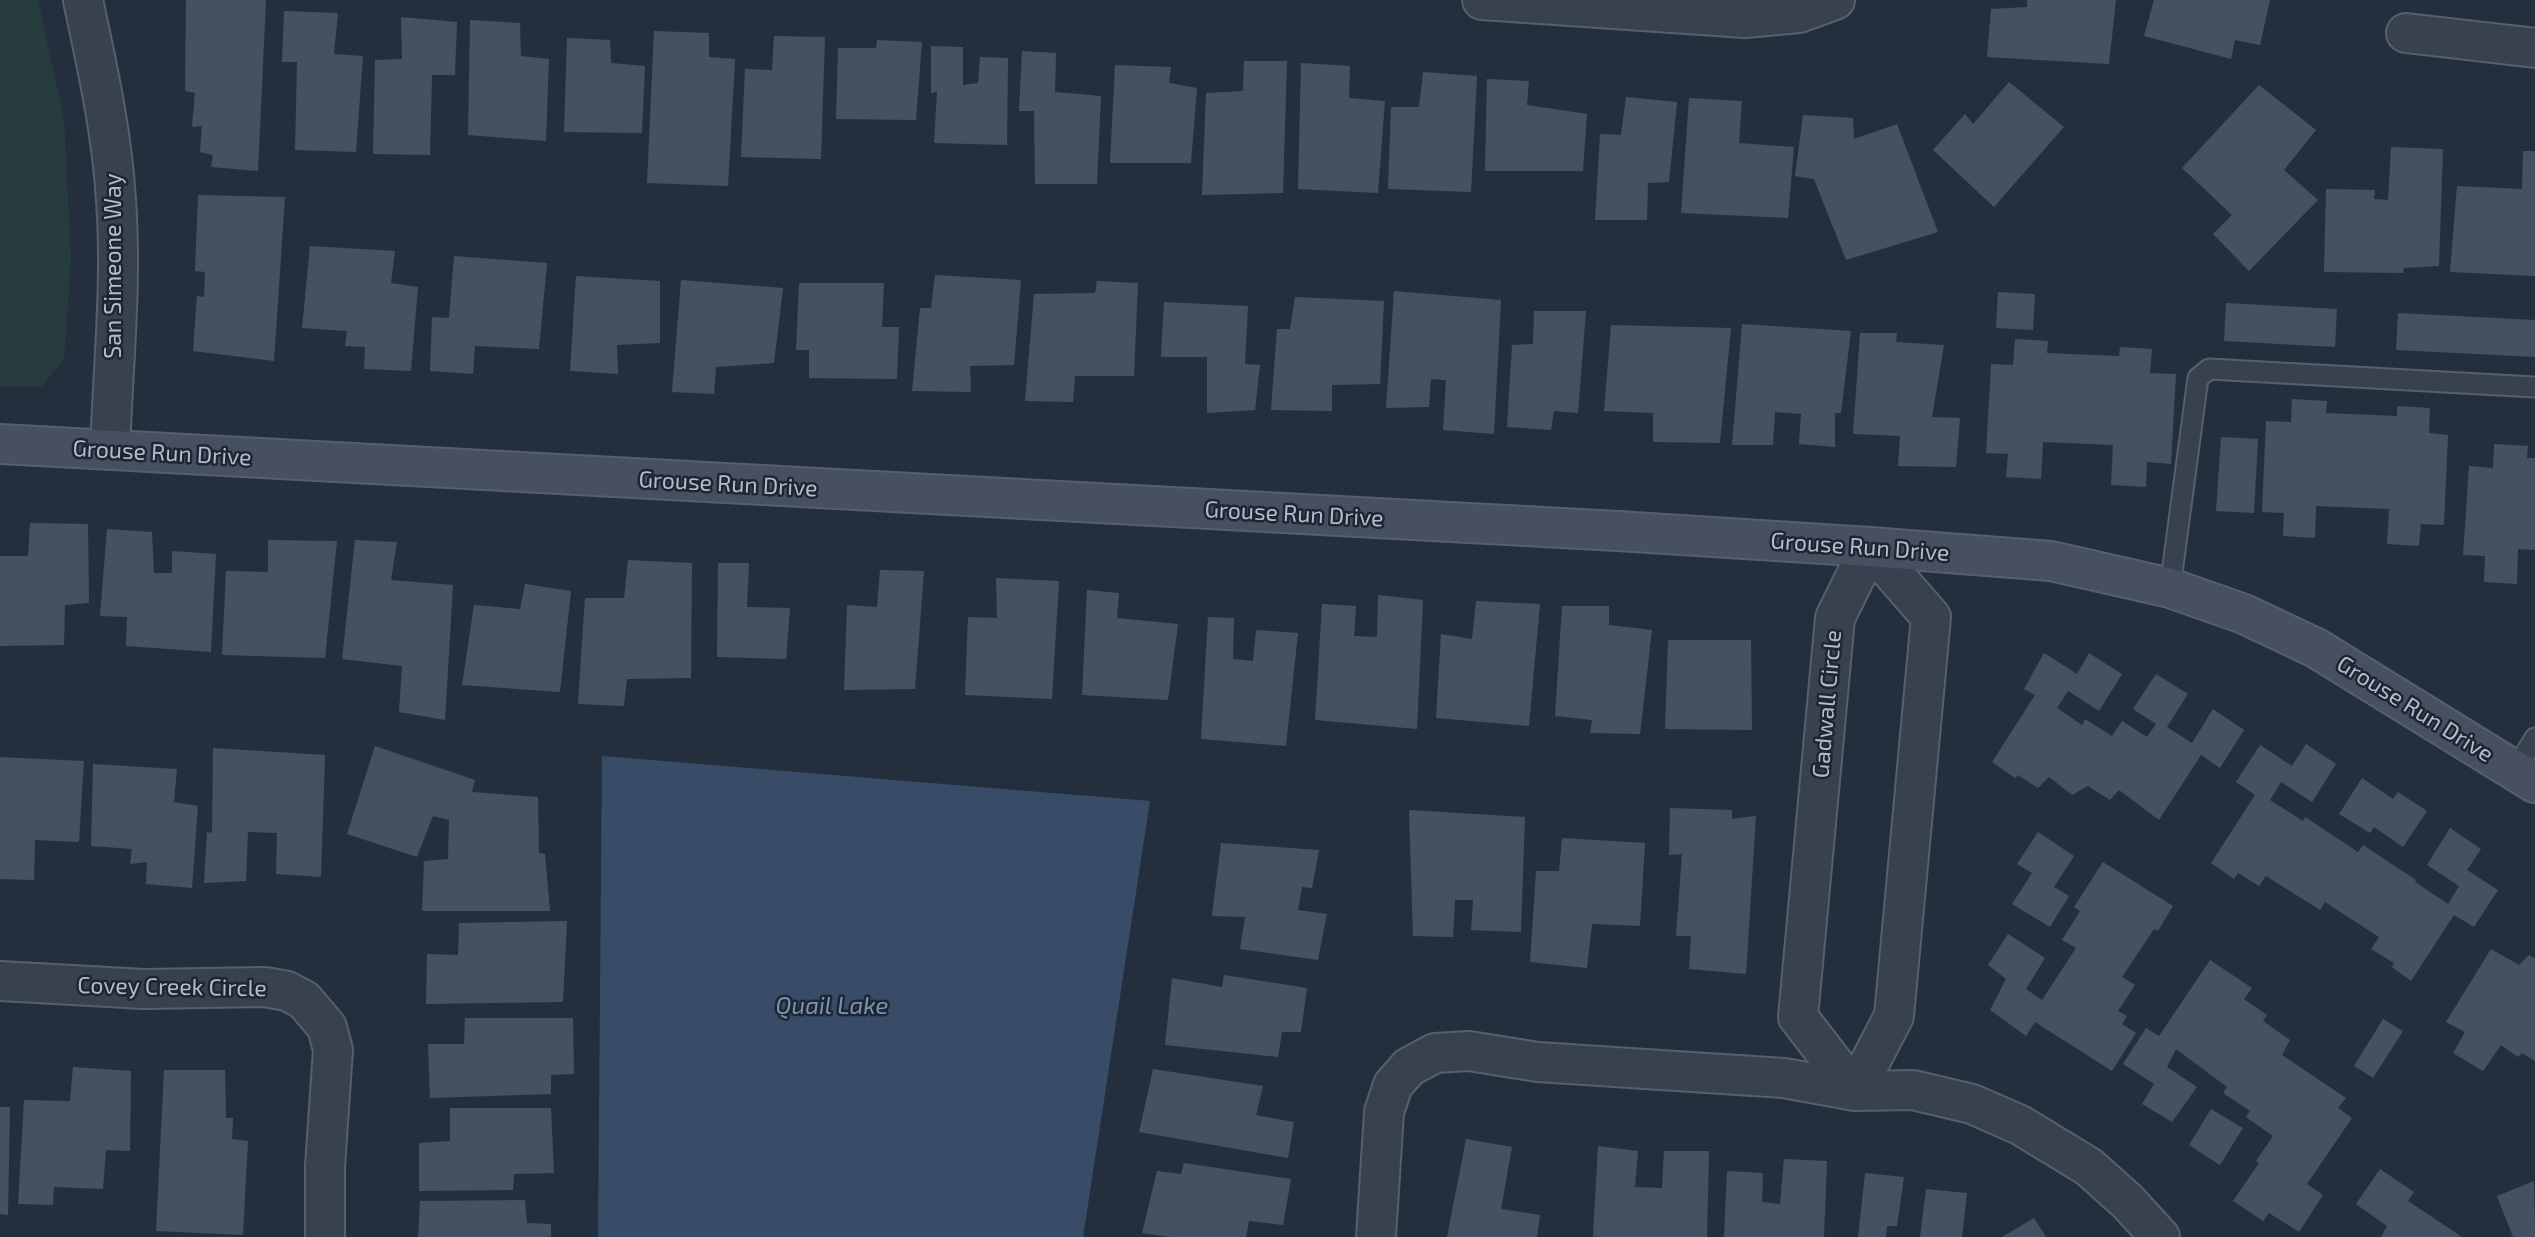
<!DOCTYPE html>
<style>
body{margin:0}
canvas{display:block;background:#242f3e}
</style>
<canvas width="2535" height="1237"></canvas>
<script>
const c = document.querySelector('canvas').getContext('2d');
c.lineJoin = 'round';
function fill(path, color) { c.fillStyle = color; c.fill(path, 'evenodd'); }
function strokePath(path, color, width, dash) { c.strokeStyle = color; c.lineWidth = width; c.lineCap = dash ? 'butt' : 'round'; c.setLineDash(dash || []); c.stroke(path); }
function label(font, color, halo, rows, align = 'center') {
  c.font = font + ' "Exo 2",sans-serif'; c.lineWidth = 5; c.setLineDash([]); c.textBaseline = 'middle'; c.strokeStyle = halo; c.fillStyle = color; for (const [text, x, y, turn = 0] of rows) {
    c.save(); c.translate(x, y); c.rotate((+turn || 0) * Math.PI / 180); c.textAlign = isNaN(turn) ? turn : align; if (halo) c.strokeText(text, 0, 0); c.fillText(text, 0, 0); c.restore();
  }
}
const green = new Path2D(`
 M0 0H38L64 120 71 258 64 359 41 387 0 386Z`);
const water = new Path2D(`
 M602 756 1150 801 1083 1237H598Z`);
const building = new Path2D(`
 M186 0H266L258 171 211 167 213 155 200 152 202 126 192 127 195 93 185 91Z
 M2027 0H2116L2109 64 1987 57 1991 9 2027 7Z
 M2154 0H2270L2260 45 2235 40 2231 59 2144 36Z
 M284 11 338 13 334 54 363 56 356 152 295 150 297 62H282Z
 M401 17 457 22 455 75H432L430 155 373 154 375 60 402 59Z
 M470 20 520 23 521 56 549 59 546 141 468 135Z
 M654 31 709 33V57L735 59 728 186 647 183Z
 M774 36 825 37 821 159 741 157 745 69 772 70Z
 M567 38 610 40 611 63 645 66 642 133 564 132Z
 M877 40 922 42 916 120 836 119 838 48H876Z
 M931 46 963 47V85L978 83 980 57 1008 58 1007 145 934 143 937 92 931 93Z
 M1022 51 1056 53 1055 92 1101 96 1097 184H1035L1034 111H1019Z
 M1244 61H1287L1283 193 1202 195 1206 93 1243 91Z
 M1301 63 1350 66 1349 98 1385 101 1378 193 1298 189Z
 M1115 65 1171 67 1169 83 1197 88 1191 163H1110Z
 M1423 72 1477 76 1471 192 1388 189 1391 107H1419Z
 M1487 79 1529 81 1527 105 1587 114 1583 171H1485Z
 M2009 82 2064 127 1994 207 1933 150 1965 114 1973 124Z
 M2259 85 2316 130 2284 170 2318 200 2249 271 2213 234 2232 215 2182 168Z
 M1626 97 1677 102 1669 182 1648 183 1647 220H1595L1600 134 1621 135Z
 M1689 98 1742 101 1739 143 1794 147 1788 218 1681 213Z
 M1803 115 1853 118 1854 139 1897 124 1938 232 1846 260 1814 179 1795 176Z
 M2391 147 2443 149 2439 266 2404 268 2403 273 2324 272 2326 189 2375 190 2374 199 2388 200Z
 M2523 151H2535V276L2450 272 2457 186 2522 189Z
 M198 195 285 197 274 361 193 351 197 296 204 297 205 272 195 271Z
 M310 246 395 251 391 283 418 287 411 371 364 369 365 347 345 346 347 331 302 328Z
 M454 256 547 263 539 349 475 346 473 374 430 371 432 317 449 318Z
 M935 275 1021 280 1014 365 970 366 971 392 912 391 920 308H931Z
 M576 276 660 281V343L617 345 618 374 570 371Z
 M681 280 783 288 774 363 716 367 714 394 672 392Z
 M1097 281 1138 283 1134 376H1075L1073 402 1025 401 1034 294 1095 293Z
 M799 283H884L882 327H899L897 379 809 378V350H796Z
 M1394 291 1501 300 1494 434 1443 430 1446 380 1431 379 1429 407 1386 408Z
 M1998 292 2035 294 2033 330 1996 328Z
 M1295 297 1384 301 1380 384 1332 385V411L1271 410 1277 329H1290Z
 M1164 302 1248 306 1245 364 1260 365 1255 410 1207 413V357H1161Z
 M2226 303 2337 309 2335 347 2224 341Z
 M1534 311H1586L1578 413 1554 411 1551 430 1507 427 1512 345 1533 344Z
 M2398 313 2535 320V357L2396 350Z
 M1742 324 1851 331 1841 413H1835V447L1799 444 1801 414 1775 412 1773 445H1732Z
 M1611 325 1731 328 1720 443 1653 442V413L1604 411Z
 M1860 333H1897L1896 342 1944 345 1932 417 1960 418 1956 467 1898 466 1900 436 1853 434Z
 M2015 339 2048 341 2047 353 2119 356 2120 347 2152 349 2150 373 2176 374 2171 464 2147 462 2146 487 2111 485 2113 445 2043 442 2041 479 2006 477 2008 454 1986 453 1991 364 2013 365Z
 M2292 399 2327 401 2326 413 2397 416V406L2430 408 2429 433 2448 435 2444 525 2421 524 2419 546 2387 544 2389 509 2316 506 2315 538 2283 536 2284 513 2262 512 2266 421 2291 422Z
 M2221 437 2258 439 2254 513 2216 511Z
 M2494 444 2528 446 2527 458H2535V550L2518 549 2517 584 2484 582 2485 556 2463 555 2469 466 2493 468Z
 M30 523 88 524 89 603 65 605 64 645 0 646V556H28Z
 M107 529 152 532 154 573H172V551L216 554 211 652 126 646 127 617 100 616Z
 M268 540 337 541 325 658 222 655 226 571 268 572Z
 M355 540 397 542 391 580 453 585 445 720 399 712 402 666 342 659Z
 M628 560 692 563 691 678 627 679 624 706 578 704 585 598H624Z
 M718 563H749L747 607 790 608 786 659 717 657Z
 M880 570 924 571 915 689 844 690 847 605 877 607Z
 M996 578 1059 581 1052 699 965 695 968 617 997 618Z
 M525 584 571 591 560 692 462 685 474 605 520 609Z
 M1087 590 1119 593 1117 618 1178 624 1168 700 1082 695Z
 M1378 595 1423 600 1417 729 1315 720 1322 604 1356 606 1354 636 1377 637Z
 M1476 601 1540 604 1529 726 1436 718 1441 634 1472 639Z
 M1562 606H1609V625L1652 630 1640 734 1590 733 1592 720 1555 716Z
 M1208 617 1234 618 1233 659 1253 661 1256 630 1298 633 1286 746 1201 739Z
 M1668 640H1751L1752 730 1665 729Z
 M2044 653 2077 674 2089 653 2122 674 2099 711 2068 691 2057 708 2082 725 2085 719 2112 736 2122 721 2147 737 2156 724 2133 709 2156 674 2188 694 2167 727 2192 743 2213 709 2244 730 2220 768 2201 755 2159 820 2119 790 2110 800 2088 786 2072 795 2049 777 2038 788 2018 775 2015 778 1992 762 2035 695 2024 689Z
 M2306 744 2336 764 2312 802 2281 782 2270 800 2303 821 2305 817 2358 852 2363 845 2416 880 2415 882 2448 904 2459 886 2427 865 2450 828 2481 849 2467 870 2498 890 2474 927 2454 915 2411 981 2392 967 2394 963 2371 949 2379 937 2325 902 2320 910 2266 876 2259 886 2238 873 2234 879 2211 863 2255 795 2236 782 2260 745 2292 766Z
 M375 746 475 780 472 792 538 797 539 853 545 854 550 911H422L424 861 448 859 449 820 433 816 417 857 347 834Z
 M213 748 325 755 321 877 276 874 277 833 248 832 246 881 204 883 207 832 212 833Z
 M0 757 84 761 79 842 35 840 34 880 0 879Z
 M93 764 177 769 174 802 198 806 192 888 146 884 147 862 130 864 132 849 91 846Z
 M2362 778 2393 799 2398 792 2427 811 2403 847 2374 827 2370 833 2339 814Z
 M1670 808 1732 810V819L1756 816 1746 974 1689 969 1691 936H1676L1682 854 1669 855Z
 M1409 810 1525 817 1521 932 1471 930 1473 900H1455L1453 937 1413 936Z
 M2038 832 2074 856 2054 887 2069 896 2050 927 2012 904 2032 873 2017 864Z
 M1562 838 1645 843 1640 926 1592 924 1587 968 1530 962 1536 871H1559Z
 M1221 843 1319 850 1312 888 1302 887 1298 910 1327 914 1318 960 1240 949 1245 917 1212 916Z
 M2103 862 2173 906 2158 931 2154 929 2122 977 2135 985 2118 1011 2127 1016 2122 1024 2136 1033 2112 1071 2035 1022 2026 1036 1990 1010 2006 979 1988 965 2008 934 2045 958 2026 989 2042 1000 2076 948 2062 940 2080 911 2074 907Z
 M567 921 563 1002 426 1004 427 954 458 955 459 923Z
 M2491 949 2519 965 2529 955 2535 958V1061L2522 1053 2518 1057 2501 1045 2483 1071 2453 1053 2465 1032 2446 1022Z
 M2210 960 2252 988 2244 999 2267 1015 2263 1021 2290 1040 2282 1055 2346 1098 2338 1108 2352 1118 2307 1184 2323 1195 2299 1232 2269 1213 2263 1221 2233 1201 2259 1163 2256 1161 2273 1136 2246 1117 2250 1111 2223 1093 2227 1087 2176 1049 2167 1067 2197 1087 2172 1122 2142 1104 2154 1084 2123 1064 2146 1028 2159 1036Z
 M1224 975 1307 988 1301 1032H1282L1278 1057 1165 1045 1172 978 1222 987Z
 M465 1018H573L574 1074 551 1075V1094L430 1098 428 1044H464Z
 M2383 1019 2403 1031 2373 1078 2354 1066Z
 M73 1067 131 1071 130 1151 106 1150 103 1189 54 1187 53 1205 18 1204 24 1100 70 1101Z
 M1153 1069 1263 1086 1256 1115 1294 1122 1288 1158 1139 1132Z
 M164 1070H225L226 1118H233L232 1139 248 1141 243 1235 156 1231Z
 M0 1107H10L8 1215 0 1214Z
 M450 1108H551L554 1173 514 1174 513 1190 419 1191V1143L450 1141Z
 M2211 1109 2243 1128 2220 1165 2189 1145Z
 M1466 1139 1512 1147 1501 1209 1540 1215 1537 1237H1447Z
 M1598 1146 1638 1151 1635 1187 1662 1188 1664 1151H1709L1707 1237H1593Z
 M1784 1159 1827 1161 1824 1237H1724L1727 1171 1763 1173 1762 1202 1780 1204Z
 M1184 1163 1291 1179 1283 1225 1249 1221 1246 1237H1169L1142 1233 1157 1171 1181 1174Z
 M2380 1169 2414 1192 2408 1201 2462 1237H2381L2387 1226 2356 1204Z
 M1865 1173 1904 1177 1897 1226H1887L1886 1237H1858Z
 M2534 1181 2535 1237H2513L2497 1196Z
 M1926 1189 1967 1193 1962 1237H1920Z
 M525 1200 527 1223 551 1224V1237H418L420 1201Z
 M2034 1218 2046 1237H2002Z`);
const lane = new Path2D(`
 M2170 588 2198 378 2209 369 2535 387
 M2515 770 2535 738`);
const street = new Path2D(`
 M83 0C97 66 112 132 116 200 122 283 113 368 110 450
 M1482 0 1745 18 1799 13 1835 0
 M2406 33 2535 48
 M1870 547 1931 617 1894 1016 1855 1091 1798 1017 1835 618Z
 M0 981 144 989 265 987 287 991 304 1000 327 1027 333 1050 325 1166V1237
 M1376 1237 1384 1112 1393 1085 1409 1067 1435 1053 1469 1051 1538 1062 1784 1078 1855 1091 1913 1090 1972 1104 2020 1125 2089 1167 2128 1202 2160 1237`);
const secondary = new Path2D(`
 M0 444 1618 531 1870 547 2051 561 2170 588 2244 614 2316 648 2535 783`);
const streetNames = [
 ["San Simeone Way",113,266,-90],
 ["Grouse Run Drive",162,453,3],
 ["Grouse Run Drive",728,484,3],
 ["Grouse Run Drive",1294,514,3],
 ["Grouse Run Drive",1860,547,4],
 ["Gadwall Circle",1827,704,-85],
 ["Grouse Run Drive",2415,709,32],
 ["Covey Creek Circle",172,987,1]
];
const waterNames = [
 ["Quail Lake",832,1006]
];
fill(green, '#263c3f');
fill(water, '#394c67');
fill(building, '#455162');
strokePath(lane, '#565f6c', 23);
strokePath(street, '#565f6c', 42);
strokePath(secondary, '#565f6c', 42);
strokePath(lane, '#38414e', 19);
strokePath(street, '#38414e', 38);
strokePath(secondary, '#465061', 38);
label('23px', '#b4bcc9', '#1d2633', streetNames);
label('italic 24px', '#7c92b1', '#1d2633', waterNames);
</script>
